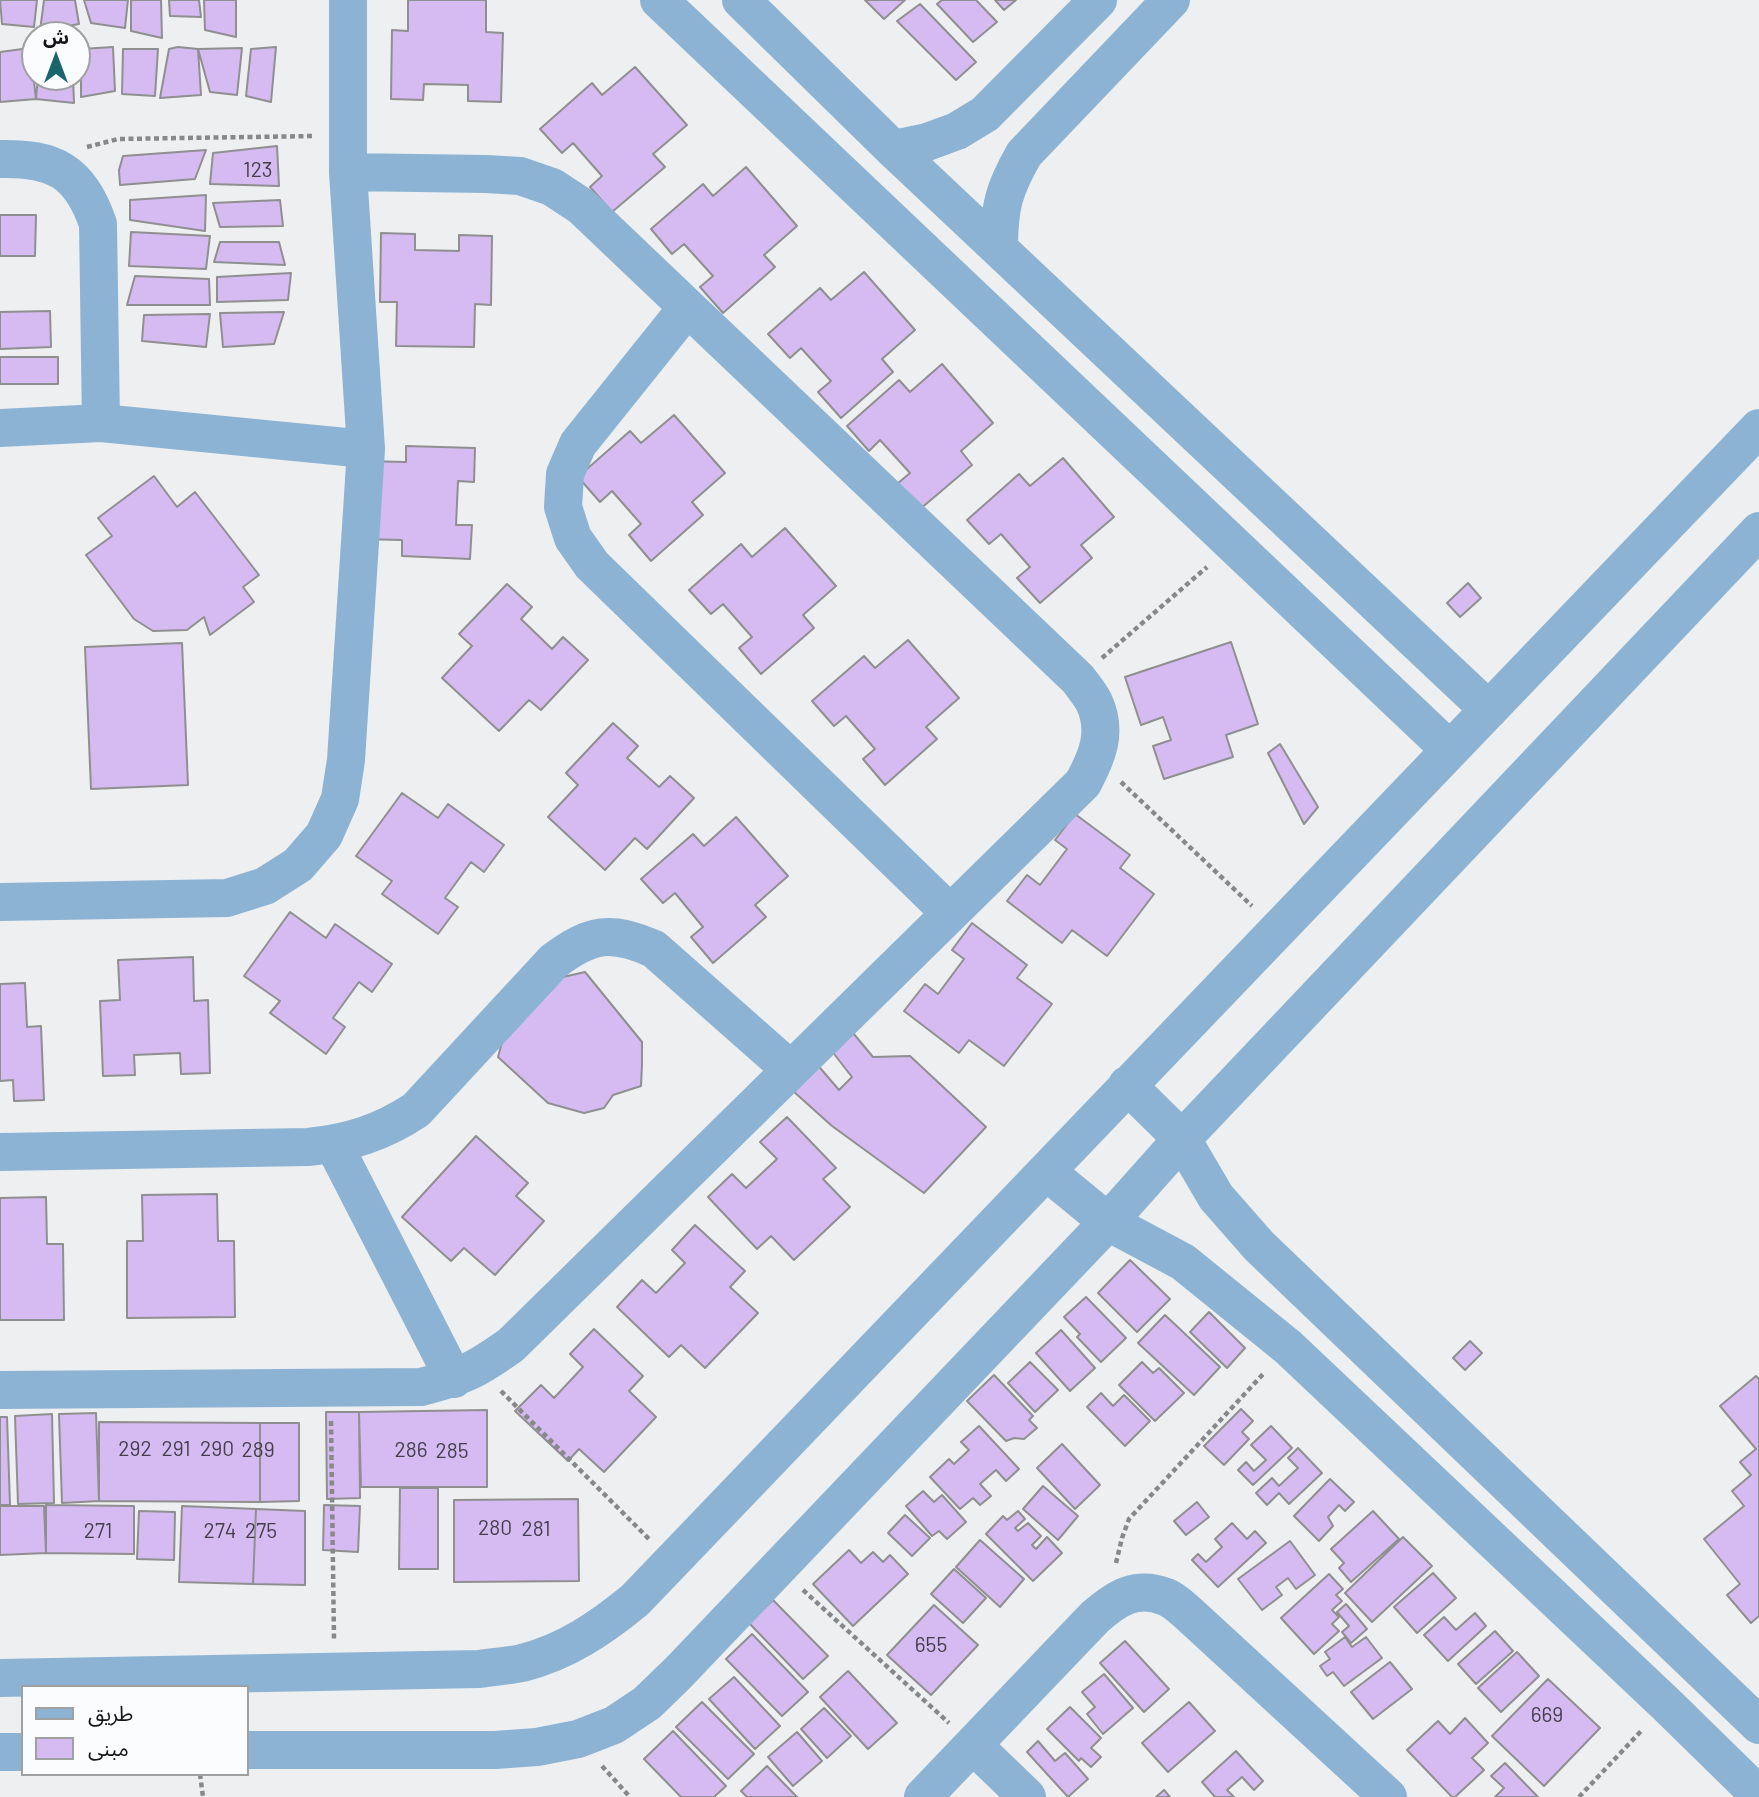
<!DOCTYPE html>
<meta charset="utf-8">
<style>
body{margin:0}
#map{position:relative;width:1759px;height:1797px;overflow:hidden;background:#eeeff1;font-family:Barlow,"Noto Sans Arabic",sans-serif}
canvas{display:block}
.legend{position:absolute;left:21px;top:1685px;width:228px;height:91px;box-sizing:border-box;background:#fbfcfe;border:2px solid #9fa0a1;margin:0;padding:9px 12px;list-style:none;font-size:21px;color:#151616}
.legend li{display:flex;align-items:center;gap:14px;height:35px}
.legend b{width:35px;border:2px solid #9fa0a1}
.north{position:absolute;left:21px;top:21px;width:70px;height:70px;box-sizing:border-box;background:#fbfcfe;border:2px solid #9fa0a1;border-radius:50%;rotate:0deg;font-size:19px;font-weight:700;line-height:28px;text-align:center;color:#151616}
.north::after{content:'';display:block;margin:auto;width:24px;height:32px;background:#18666b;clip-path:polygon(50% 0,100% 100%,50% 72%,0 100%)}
</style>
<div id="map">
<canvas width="1759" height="1797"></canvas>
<ul class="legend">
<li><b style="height:9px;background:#8cb3d3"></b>طريق</li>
<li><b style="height:19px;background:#d6bbf2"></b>مبنى</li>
</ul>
<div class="north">ش</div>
</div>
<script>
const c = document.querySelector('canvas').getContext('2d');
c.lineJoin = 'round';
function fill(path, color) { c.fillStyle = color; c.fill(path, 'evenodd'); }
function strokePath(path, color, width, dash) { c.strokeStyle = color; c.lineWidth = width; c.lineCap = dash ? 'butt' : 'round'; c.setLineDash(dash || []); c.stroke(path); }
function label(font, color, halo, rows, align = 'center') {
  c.font = font + ' Barlow,sans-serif'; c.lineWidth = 5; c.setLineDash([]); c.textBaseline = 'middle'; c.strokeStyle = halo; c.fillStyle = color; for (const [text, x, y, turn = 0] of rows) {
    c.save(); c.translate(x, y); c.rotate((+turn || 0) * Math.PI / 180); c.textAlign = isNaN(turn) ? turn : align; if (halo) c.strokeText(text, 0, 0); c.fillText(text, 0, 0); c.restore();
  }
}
const building = new Path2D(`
 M0 0H37L34 27 2 24Z
 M44 0H75L79 24 40 31Z
 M84 0H128L125 28 91 23Z
 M131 0H161L162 38 131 31Z
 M169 0H199L201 17 170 16Z
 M204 0H236V37L205 30Z
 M408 0H486V32L503 33 501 102 468 101V85L424 84 423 100 391 99 392 30 408 31Z
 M865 0H905L884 19Z
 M942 0H976L997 22 973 42 937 4Z
 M995 0H1016L1004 10Z
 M920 4 976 62 956 80 897 21Z
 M113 47 115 91 81 97V49Z
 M178 47 198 49 201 95 160 98 169 49Z
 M276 47 271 102 246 96 251 49Z
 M30 48 36 99 0 102V52Z
 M242 48 237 95 210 92 198 49Z
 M123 49H158L155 96 122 94Z
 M635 67 687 125 653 154 665 167 612 212 590 187 602 176 573 143 562 153 540 129 592 83 602 95Z
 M38 77H73L74 103 36 99Z
 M277 146 279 186 210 184 213 153Z
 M206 150 195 179 120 185 119 170 123 156Z
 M746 167 797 226 764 255 775 267 723 313 700 287 713 276 684 244 672 254 651 229 703 184 713 196Z
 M206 195 205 231 130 220V200Z
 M280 200 283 226 220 227 213 203Z
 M0 215H36L35 256H0Z
 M131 232 210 236 206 269 129 266Z
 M381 233 415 234V250L459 251V235L492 236 491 305 475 304 474 347 396 346 397 302H380Z
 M220 242H279L285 265 214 262Z
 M864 272 915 330 882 359 893 372 841 418 818 392 831 381 801 348 790 358 768 334 820 288 831 300Z
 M291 273 288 300 217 302V277Z
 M135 276 209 279 210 305H127Z
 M50 311 51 347 0 349V312Z
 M284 312 274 344 223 347 220 313Z
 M210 314 206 347 142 341 144 315Z
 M0 357H58V384H0Z
 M942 364 993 423 961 451 972 465 919 510 897 484 910 473 880 440 869 451 847 426 899 380 910 392Z
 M674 415 725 473 692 502 703 515 651 561 629 535 641 524 612 491 600 502 578 477 630 431 641 443Z
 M406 446 475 448 474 482 458 481 456 525H472L470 559 402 556V540L359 539 361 461 406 462Z
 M1063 458 1114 517 1081 545 1092 558 1040 603 1017 578 1030 567 1001 534 989 544 967 520 1019 474 1030 486Z
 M154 476 177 507 195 492 259 575 243 587 254 602 210 635 204 617 187 630 153 631 134 619 86 555 112 536 98 518Z
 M785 528 836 586 803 615 814 628 761 674 739 648 752 637 723 604 711 614 689 590 741 544 752 557Z
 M1468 583 1481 598 1460 617 1447 603Z
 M507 584 532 607 521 619 552 649 563 637 588 660 541 710 529 700 499 731 442 678 472 646 459 634Z
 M908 640 959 698 926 727 937 739 885 785 863 759 875 749 846 716 834 726 812 701 864 656 875 668Z
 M1231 642 1258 724 1226 735 1233 757 1164 779 1153 746 1171 740 1163 717 1141 725 1125 677Z
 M182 643 188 785 91 789 85 647Z
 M613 723 638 746 627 758 659 787 670 776 694 798 647 849 635 838 605 870 548 817 578 785 566 773Z
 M1280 744 1318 807 1304 824 1268 753Z
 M402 793 438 818 448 804 504 845 484 872 471 862 445 898 458 907 438 934 382 894 392 881 356 856Z
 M1075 814 1130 855 1120 868 1154 894 1107 956 1072 930 1062 943 1007 901 1027 875 1040 885 1067 849 1055 840Z
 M736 817 788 876 755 905 766 917 713 963 691 937 703 927 675 893 663 903 641 879 693 834 704 846Z
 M290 912 326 938 335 924 392 964 372 992 359 982 333 1018 345 1027 326 1054 270 1013 280 1001 244 976Z
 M972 923 1027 965 1017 978 1052 1004 1004 1066 969 1040 959 1053 904 1011 925 984 938 994 964 959 952 950Z
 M193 957 194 1001 208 1000 210 1073 181 1074 180 1053 134 1055 135 1075 103 1076 100 1001 120 1000 118 960Z
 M585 972 642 1042V1064L641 1086 613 1095 604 1108 584 1113 548 1103 498 1057 504 1035 563 977Z
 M25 983 27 1027 41 1026 44 1100 14 1101 13 1080 0 1081V984Z
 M853 1033 873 1057 910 1056 986 1127 924 1193 832 1126 793 1091 815 1062 839 1090 852 1077 831 1050Z
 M787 1117 836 1168 823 1179 850 1207 794 1260 771 1236 757 1249 708 1197 732 1174 746 1188 777 1159 760 1142Z
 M476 1136 528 1183 516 1196 544 1221 495 1275 464 1248 451 1261 402 1217Z
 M217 1194 218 1241H234L235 1317 127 1318V1241H143L142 1195Z
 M46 1197 47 1244H63L64 1320H0V1198Z
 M695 1225 745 1271 730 1287 758 1313 705 1368 681 1345 669 1357 617 1307 642 1280 656 1293 685 1263 672 1250Z
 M1130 1260 1170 1299 1137 1332 1098 1293Z
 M1086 1297 1126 1338 1101 1362 1077 1337 1080 1334 1064 1317Z
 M1209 1312 1245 1348 1227 1368 1190 1332Z
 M1165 1315 1220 1367 1194 1395 1138 1343Z
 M594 1329 643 1376 629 1391 656 1417 604 1472 579 1449 568 1461 515 1411 541 1385 554 1398 583 1367 570 1354Z
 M1061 1330 1095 1368 1070 1391 1036 1353Z
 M1470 1341 1482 1353 1465 1370 1453 1358Z
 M1030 1362 1058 1390 1035 1412 1008 1383Z
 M1142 1362 1153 1373 1159 1368 1184 1393 1155 1421 1119 1385Z
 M994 1375 1033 1416 1029 1420 1037 1428 1024 1439 1014 1438 1006 1441 967 1401Z
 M1756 1376 1759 1379V1616L1751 1623 1727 1595 1740 1584 1704 1539 1744 1506 1732 1491 1751 1475 1740 1462 1756 1449 1720 1406Z
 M1101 1393 1113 1406 1124 1395 1150 1421 1125 1446 1087 1407Z
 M1241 1409 1253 1421 1242 1432 1249 1439 1224 1465 1204 1446Z
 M487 1410V1487H361L359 1412Z
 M326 1412H359L360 1498 327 1499Z
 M96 1413 99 1501 62 1503 59 1414Z
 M52 1414 54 1503 18 1504 15 1416Z
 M0 1417H7L10 1505H0Z
 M99 1422 260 1423V1502L99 1501Z
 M260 1423H299V1501L260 1502Z
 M979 1426 1019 1469 1006 1481 996 1470 980 1484 991 1496 980 1505 973 1498 960 1509 930 1477 949 1459 954 1464 969 1450 961 1442Z
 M1271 1426 1292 1448 1253 1485 1238 1470 1246 1462 1254 1471 1266 1460 1251 1445Z
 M1062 1444 1100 1485 1075 1509 1037 1468Z
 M1298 1448 1322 1473 1289 1504 1279 1493 1267 1505 1256 1493 1272 1478 1279 1486 1298 1468 1288 1458Z
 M1330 1479 1354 1502 1345 1511 1339 1505 1328 1517 1333 1526 1319 1541 1294 1516Z
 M1043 1486 1078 1516 1058 1540 1023 1509Z
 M400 1488H438V1569H399Z
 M923 1491 934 1502 942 1495 966 1522 947 1539 939 1531 932 1536 906 1506Z
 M578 1499 579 1581 454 1582V1500Z
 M1197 1502 1209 1517 1186 1535 1174 1521Z
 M46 1505 134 1506V1554L46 1553Z
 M324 1505 360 1506 358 1552 323 1550Z
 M0 1506H44L46 1553 0 1555Z
 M182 1506 256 1509 253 1584 179 1582Z
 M256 1509 305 1511V1585L253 1584Z
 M139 1511 175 1512 174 1560 137 1559Z
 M1018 1511 1025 1519 1015 1528 1018 1531 1028 1523 1041 1536 1032 1545 1036 1549 1047 1537 1062 1553 1033 1581 986 1534 1003 1516 1007 1520Z
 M1373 1511 1399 1539 1351 1582 1339 1568 1344 1563 1331 1549Z
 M905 1515 930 1538 912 1556 888 1533Z
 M1232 1523 1247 1539 1255 1531 1266 1543 1218 1587 1192 1560 1198 1554 1206 1562 1222 1547 1215 1539Z
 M1403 1537 1432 1566 1372 1622 1345 1593Z
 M980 1540 1024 1579 1000 1607 956 1567Z
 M1290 1541 1315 1575 1296 1589 1288 1578 1276 1587 1282 1595 1262 1610 1238 1579Z
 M849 1550 861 1563 873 1552 883 1562 890 1555 908 1574 853 1626 813 1584Z
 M954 1569 986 1598 963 1623 931 1594Z
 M1433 1573 1456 1598 1417 1633 1394 1607Z
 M1329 1574 1343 1589 1336 1595 1342 1601 1332 1610 1339 1617 1332 1624 1339 1631 1314 1654 1281 1618Z
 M773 1600 828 1656 803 1679 749 1623Z
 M1346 1604 1367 1629 1351 1643 1342 1632 1349 1626 1337 1612Z
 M934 1605 978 1645 931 1695 887 1655Z
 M1475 1613 1486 1626 1448 1661 1424 1635 1444 1617 1456 1630Z
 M1495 1631 1513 1651 1476 1684 1458 1664Z
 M752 1634 808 1692 782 1716 726 1659Z
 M1345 1637 1352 1647 1366 1637 1382 1658 1344 1686 1333 1672 1327 1676 1320 1666 1330 1659 1325 1652Z
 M1125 1641 1169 1689 1144 1712 1100 1663Z
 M1517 1652 1539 1676 1501 1712 1478 1688Z
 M1390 1662 1412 1689 1373 1719 1351 1692Z
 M848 1671 897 1723 868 1749 820 1697Z
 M1104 1674 1133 1708 1103 1734 1087 1714 1095 1707 1082 1692Z
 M734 1677 780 1726 755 1749 709 1699Z
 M1548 1679 1600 1728 1544 1786 1492 1736Z
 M702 1702 754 1754 728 1779 676 1727Z
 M1189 1702 1215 1731 1168 1772 1142 1743Z
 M1070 1707 1101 1738 1091 1748 1101 1757 1091 1767 1081 1758 1079 1761 1047 1729Z
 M824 1708 851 1736 827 1758 801 1729Z
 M1465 1718 1488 1743 1472 1758 1484 1770 1455 1797H1452L1407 1750 1438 1721 1450 1734Z
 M673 1731 726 1786 714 1797H681L644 1759Z
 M797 1732 822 1761 793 1786 768 1757Z
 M1038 1741 1055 1761 1065 1753 1088 1779 1068 1797 1027 1752Z
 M1236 1751 1263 1781 1254 1790 1242 1777 1227 1790 1234 1797H1215L1202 1782Z
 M1505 1763 1538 1797H1495L1504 1788 1491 1776Z
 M767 1766 797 1797H747L741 1791Z
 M1164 1790 1170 1797H1156Z`);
const path = new Path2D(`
 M87 147 118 139 315 136
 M1102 658 1207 567
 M1121 782 1252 906
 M501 1391 649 1539
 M331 1421 334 1639
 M1116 1563 1122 1538 1129 1519 1265 1372
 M803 1590 949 1723
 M602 1766 630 1797
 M200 1774 203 1797
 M1579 1797 1643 1729`);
const minor = new Path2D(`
 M659 0 1450 750
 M741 0 893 149 1489 710
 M893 149 927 142 957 131 985 114 1098 0
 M0 159C54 158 80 171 98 224L101 423
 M999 247C999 207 1004 189 1024 154L1171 0
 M687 308 578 444 565 474 563 507 573 538 592 565 950 913
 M0 428 101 423 366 449
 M0 902 227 898 265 886 298 865 324 835 340 799 346 760 366 449 348 172V0
 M1127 1085 1182 1139 1216 1197 1259 1246 1759 1725
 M334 1145 454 1379
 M0 1152 308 1147C349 1143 381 1133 416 1110L554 961C591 933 611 930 654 949L791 1070
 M1047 1172 1108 1222 1183 1262 1288 1347 1667 1705 1759 1795
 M0 1390 421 1387C462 1377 476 1370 511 1345L1083 783C1097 757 1108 732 1094 702 1090 694 1083 686 1078 679L581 206 552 187 520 176 486 174 348 172
 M0 1678 479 1669C493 1667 508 1666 522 1663 566 1652 601 1628 635 1600L1759 428
 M973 1745 1027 1797
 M247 1750H495L537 1747 578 1739 614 1725 647 1703 678 1673 1108 1222 1182 1139 1759 531
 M0 1752H23
 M923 1797 1095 1617C1117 1598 1136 1585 1166 1597 1174 1600 1182 1608 1189 1614L1388 1797`);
const numberNames = [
 ["123",258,170],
 ["292",135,1449],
 ["291",176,1449],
 ["290",217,1449],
 ["289",258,1450],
 ["286",411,1450],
 ["285",452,1451],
 ["280",495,1528],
 ["281",536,1529],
 ["271",98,1531],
 ["274",220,1531],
 ["275",261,1531],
 ["655",931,1645],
 ["669",1547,1715]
];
fill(building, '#d6bbf2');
strokePath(building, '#8f8f90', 2);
strokePath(path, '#878889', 4.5, [5, 3.5]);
strokePath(minor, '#8cb3d3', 38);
label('21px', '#453f4d', null, numberNames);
</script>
